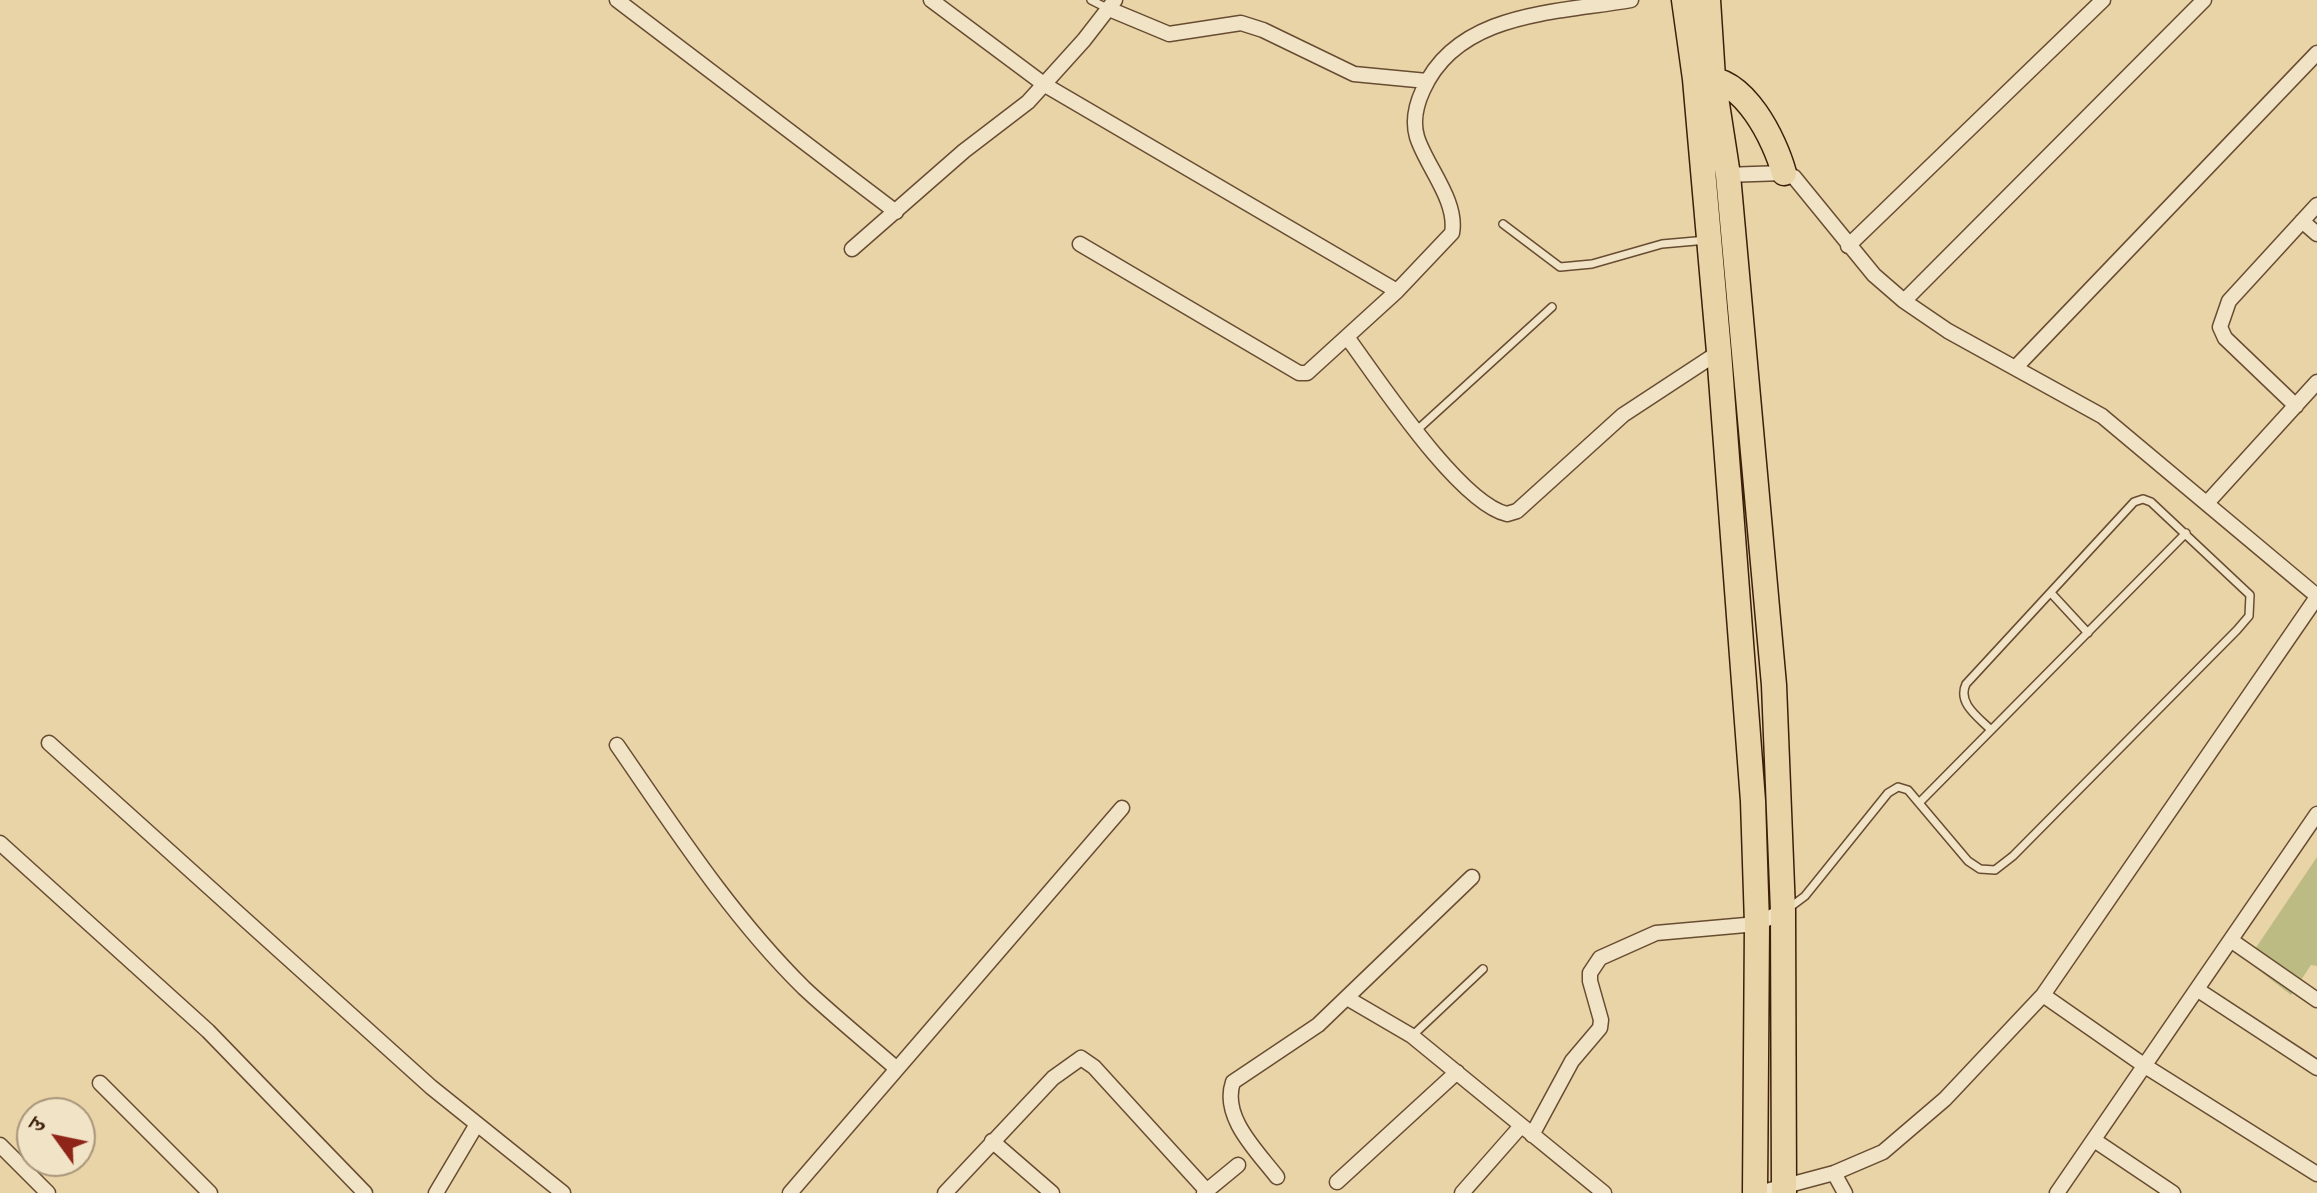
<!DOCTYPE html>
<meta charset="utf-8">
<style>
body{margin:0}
#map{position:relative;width:2317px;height:1193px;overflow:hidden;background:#e9d4a8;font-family:"EB Garamond","Noto Serif Devanagari",serif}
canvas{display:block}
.north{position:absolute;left:16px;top:1097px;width:80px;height:80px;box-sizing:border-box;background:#f1e3c6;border:2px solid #a9957a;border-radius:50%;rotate:303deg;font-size:22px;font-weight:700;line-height:32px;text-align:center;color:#3d1f09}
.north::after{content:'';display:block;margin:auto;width:28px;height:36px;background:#8f2418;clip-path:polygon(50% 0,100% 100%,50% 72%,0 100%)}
</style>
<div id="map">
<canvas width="2317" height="1193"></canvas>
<div class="north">उ</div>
</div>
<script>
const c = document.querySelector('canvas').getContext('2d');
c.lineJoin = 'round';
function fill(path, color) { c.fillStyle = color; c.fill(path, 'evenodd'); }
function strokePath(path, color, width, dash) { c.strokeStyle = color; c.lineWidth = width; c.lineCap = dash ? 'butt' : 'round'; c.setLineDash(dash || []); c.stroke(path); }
const green = new Path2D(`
 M2317 857V966L2311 965 2291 995 2247 961Z`);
const service = new Path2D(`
 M1091 0 1109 9
 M1503 224 1560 267 1592 264 1662 244 1707 240
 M1416 431 1552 307
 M2051 593 2088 633
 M1919 803 2186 533
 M1789 908 1805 896 1888 793 1898 787 1908 790 1968 861 1980 869 1995 870 2013 856 2237 630 2249 616 2250 595 2151 502 2143 499 2134 502 1966 684C1957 703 1978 717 1991 730
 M1412 1036 1483 969`);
const minor = new Path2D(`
 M617 0 896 212
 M931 0 1045 85 1397 291
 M1109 9 1169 34 1241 23 1263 30 1354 74 1427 81
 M1724 175 1784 173 1794 177 1874 275 1904 301 1948 331 2102 416 2317 596
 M2302 221 2317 234
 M1080 244 1299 373H1307L1397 291 1452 233C1458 201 1426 166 1417 137 1412 120 1416 105 1423 90 1458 11 1558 13 1631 0
 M1848 246 2103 0
 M852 249 964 151 1028 102 1084 40 1115 0
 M1904 301 2204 0
 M1347 337C1378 379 1459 503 1507 514L1517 511 1623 415 1719 352
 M2016 367 2317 53
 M2296 406 2225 338 2220 327 2229 301 2317 205
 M2207 503 2317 382
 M49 743 431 1087 563 1193
 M617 745C675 829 731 916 804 988 834 1016 866 1042 897 1069
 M0 843 208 1031 365 1193
 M2232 941 2317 1000
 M2198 990 2317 1068
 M2043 995 2145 1066 2317 1174
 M1347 998 1412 1036 1604 1193
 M100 1083 210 1193
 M1532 1135 1572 1061 1600 1028 1601 1020 1590 981V973L1600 958 1656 933 1757 924 1783 911
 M2094 1140 2173 1193
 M992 1141 1052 1193
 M0 1145 48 1193
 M1834 1173 1845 1193
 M1277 1177C1257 1151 1221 1117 1233 1082L1318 1025 1472 877
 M1337 1182 1457 1072
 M436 1193 477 1124
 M790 1193 1122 808
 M945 1193 1053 1078 1081 1058 1094 1067 1207 1191
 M1204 1193 1238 1165
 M1462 1193 1521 1126
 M1759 1193 1834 1173 1883 1152 1945 1099 2043 995 2317 597
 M2057 1193 2317 814`);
const primary = new Path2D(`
 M1684 0 1695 79 1719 352 1753 801 1757 924 1755 1193
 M1708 0 1713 78 1728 175 1774 685 1783 911 1784 1193
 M1703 79C1744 76 1775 140 1784 173`);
fill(green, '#bcbb84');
strokePath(service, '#684c31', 10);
strokePath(minor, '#684c31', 17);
strokePath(primary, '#3d1f09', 27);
strokePath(service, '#f1e3c6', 7);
strokePath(minor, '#f1e3c6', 14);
strokePath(primary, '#e9d4a8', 24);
</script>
